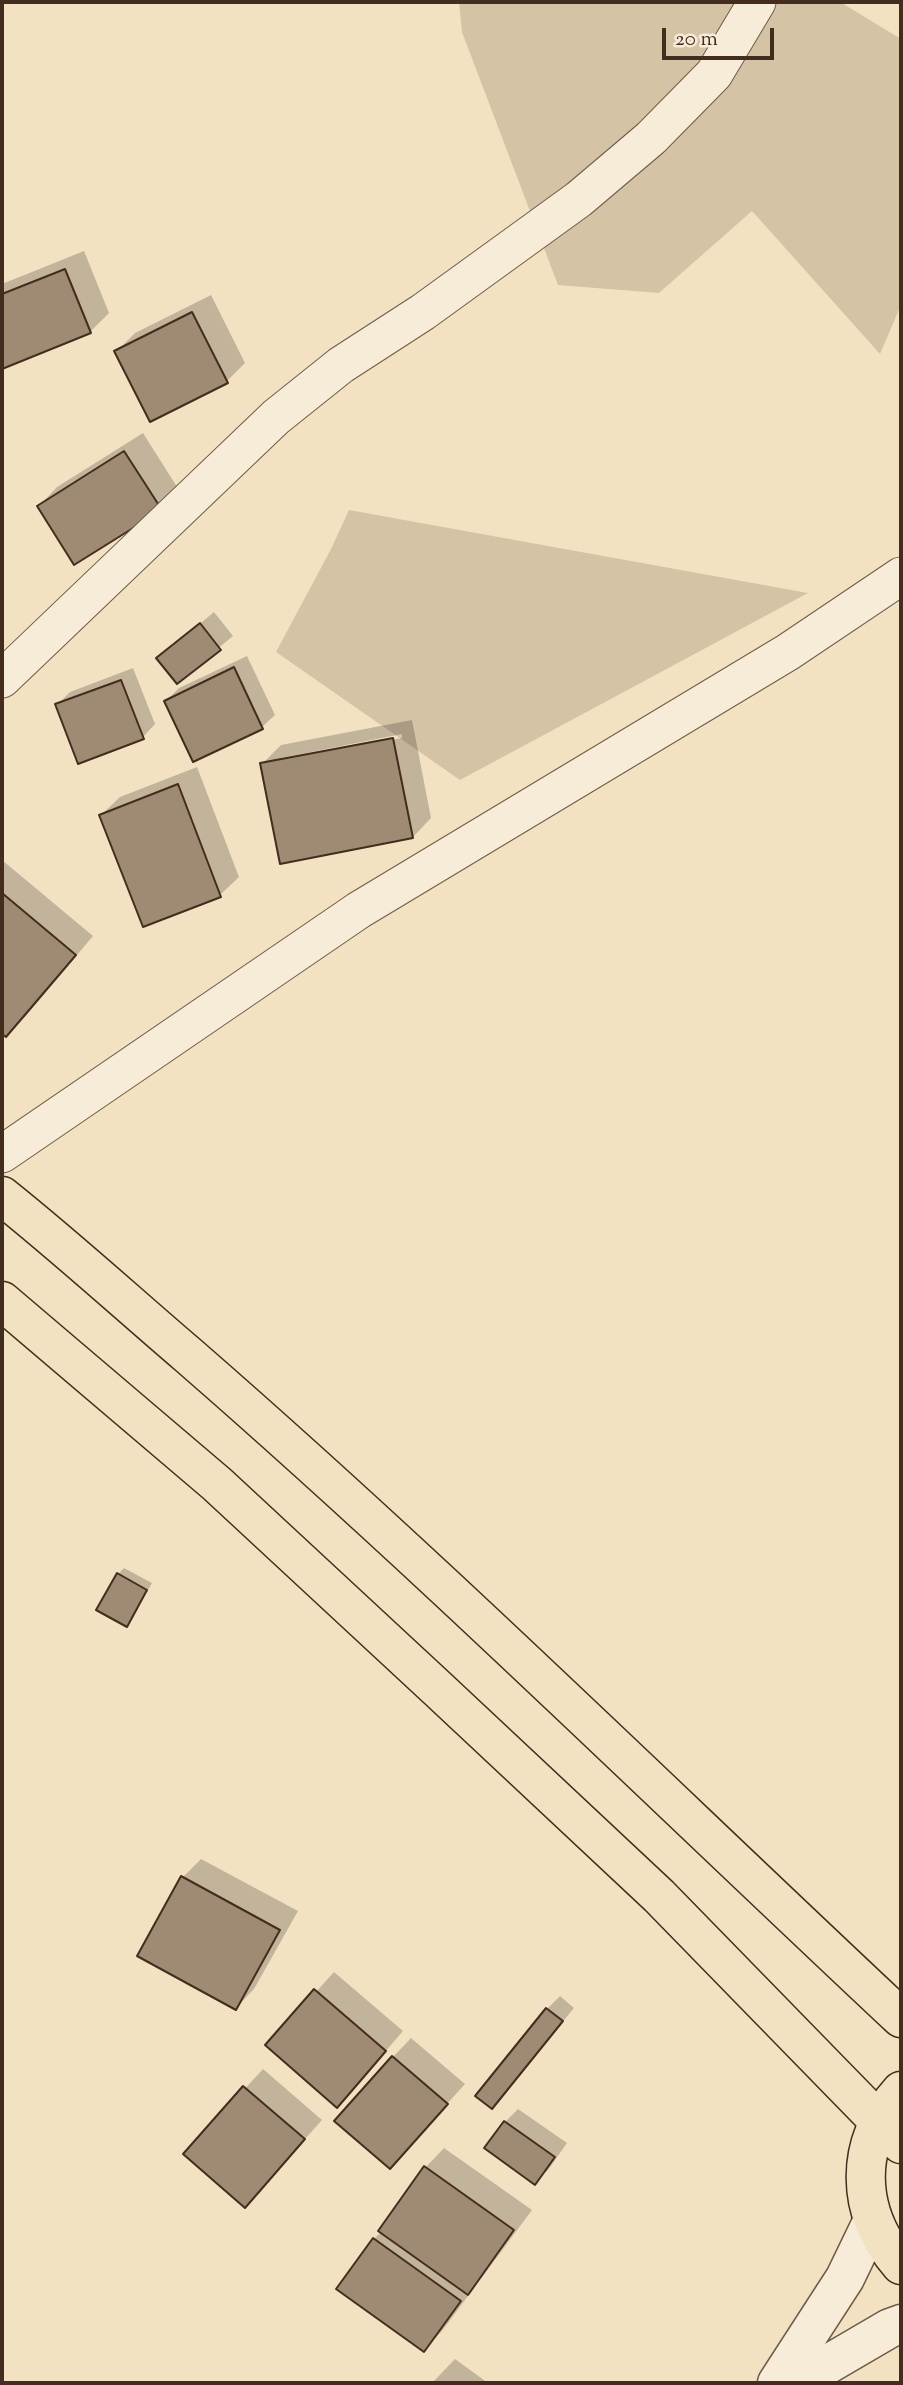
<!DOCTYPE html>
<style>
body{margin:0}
#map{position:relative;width:903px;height:2385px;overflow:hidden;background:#f3e2c2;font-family:"Sorts Mill Goudy",serif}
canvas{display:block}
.frame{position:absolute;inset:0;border:4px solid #442c1e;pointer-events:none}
.scale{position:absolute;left:662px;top:28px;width:112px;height:32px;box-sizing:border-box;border:4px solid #442c1e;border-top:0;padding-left:9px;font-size:21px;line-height:24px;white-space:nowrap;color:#442c1e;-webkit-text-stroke:5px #f7ecd7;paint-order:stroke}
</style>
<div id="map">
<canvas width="903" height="2385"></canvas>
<div class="frame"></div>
<div class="scale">20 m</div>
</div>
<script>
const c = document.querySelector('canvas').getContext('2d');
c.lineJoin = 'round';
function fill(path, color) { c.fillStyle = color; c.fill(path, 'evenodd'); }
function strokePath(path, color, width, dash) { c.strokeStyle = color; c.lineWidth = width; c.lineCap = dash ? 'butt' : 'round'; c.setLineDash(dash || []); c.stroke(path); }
const green = new Path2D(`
 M459 2H840L901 39V305L880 354 752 211 659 293 558 285 462 32Z
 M349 510 808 593 460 780 276 652 331 549Z`);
const shadow = new Path2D(`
 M84 251 109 313 90 332 2 367V284Z
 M211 295 245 363 226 382 116 352 135 333Z
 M143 433 179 490 161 508 39 506 57 487Z
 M214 612 233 636 177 682 159 658Z
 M247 656 275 715 262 727 194 760 166 701 179 688Z
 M133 668 155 724 143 737 57 705 70 692Z
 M412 720 431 818 413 837 262 764 281 745ZM402 734V738L281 761V758Z
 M197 767 239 877 220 895 144 925 101 815 120 797Z
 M2 860 93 936 25 1017 6 1035 2 1031Z
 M124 1568 152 1583 132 1619 126 1625 118 1574Z
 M201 1859 298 1911 254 1989 236 2008 183 1877Z
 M334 1972 403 2031 355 2087 268 2045Z
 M560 1996 574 2008 492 2107 478 2096 547 2009Z
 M411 2038 465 2084 390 2167 393 2057Z
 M263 2069 322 2120 245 2206 185 2154Z
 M518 2109 567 2143 548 2170 535 2182 505 2122Z
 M444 2148 532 2210 442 2331 424 2350 374 2239 381 2232 380 2231 426 2167Z
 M455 2359 488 2383H432Z`);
const building = new Path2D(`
 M65 269 91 333 2 369V294Z
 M192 312 228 383 150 422 114 351Z
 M124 451 162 510 74 565 37 506Z
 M200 623 221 650 177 684 156 658Z
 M234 667 263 729 193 762 164 701Z
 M121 680 144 739 78 764 55 704Z
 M393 738 413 838 280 864 260 763Z
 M178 784 221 897 143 927 99 815Z
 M2 893 76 955 6 1037 2 1034Z
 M117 1573 147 1590 127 1627 96 1610Z
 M181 1876 280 1930 236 2010 137 1956Z
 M314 1989 386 2051 337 2108 265 2045Z
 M546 2008 563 2021 492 2109 475 2096Z
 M392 2056 448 2104 390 2169 334 2121Z
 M243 2086 305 2139 245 2208 183 2154Z
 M504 2121 555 2157 535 2185 484 2148Z
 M424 2166 514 2230 468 2295 378 2231Z
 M373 2238 461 2301 424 2352 336 2289Z`);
const minor = new Path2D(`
 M2 679 276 417 341 365 423 312 579 199 651 138 714 74 757 2
 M2 1154 359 910 788 652 901 576`);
const tertiary = new Path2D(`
 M777 2383 845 2278 873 2220
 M796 2383 890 2328 901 2324`);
const primary = new Path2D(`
 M2 1196C66 1247 126 1302 188 1355 433 1568 664 1796 901 2018
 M2 1301 217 1484 438 1689 659 1896 901 2144
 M901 2091C853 2144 855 2212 901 2265`);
fill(green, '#d5c3a6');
fill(shadow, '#0003');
fill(building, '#9f8b73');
strokePath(building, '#442c1e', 2);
strokePath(minor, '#705a47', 39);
strokePath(tertiary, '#705a47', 41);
strokePath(primary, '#442c1e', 41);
strokePath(minor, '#f7ecd7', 37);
strokePath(tertiary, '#f7ecd7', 38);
strokePath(primary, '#f3e2c2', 38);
</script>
